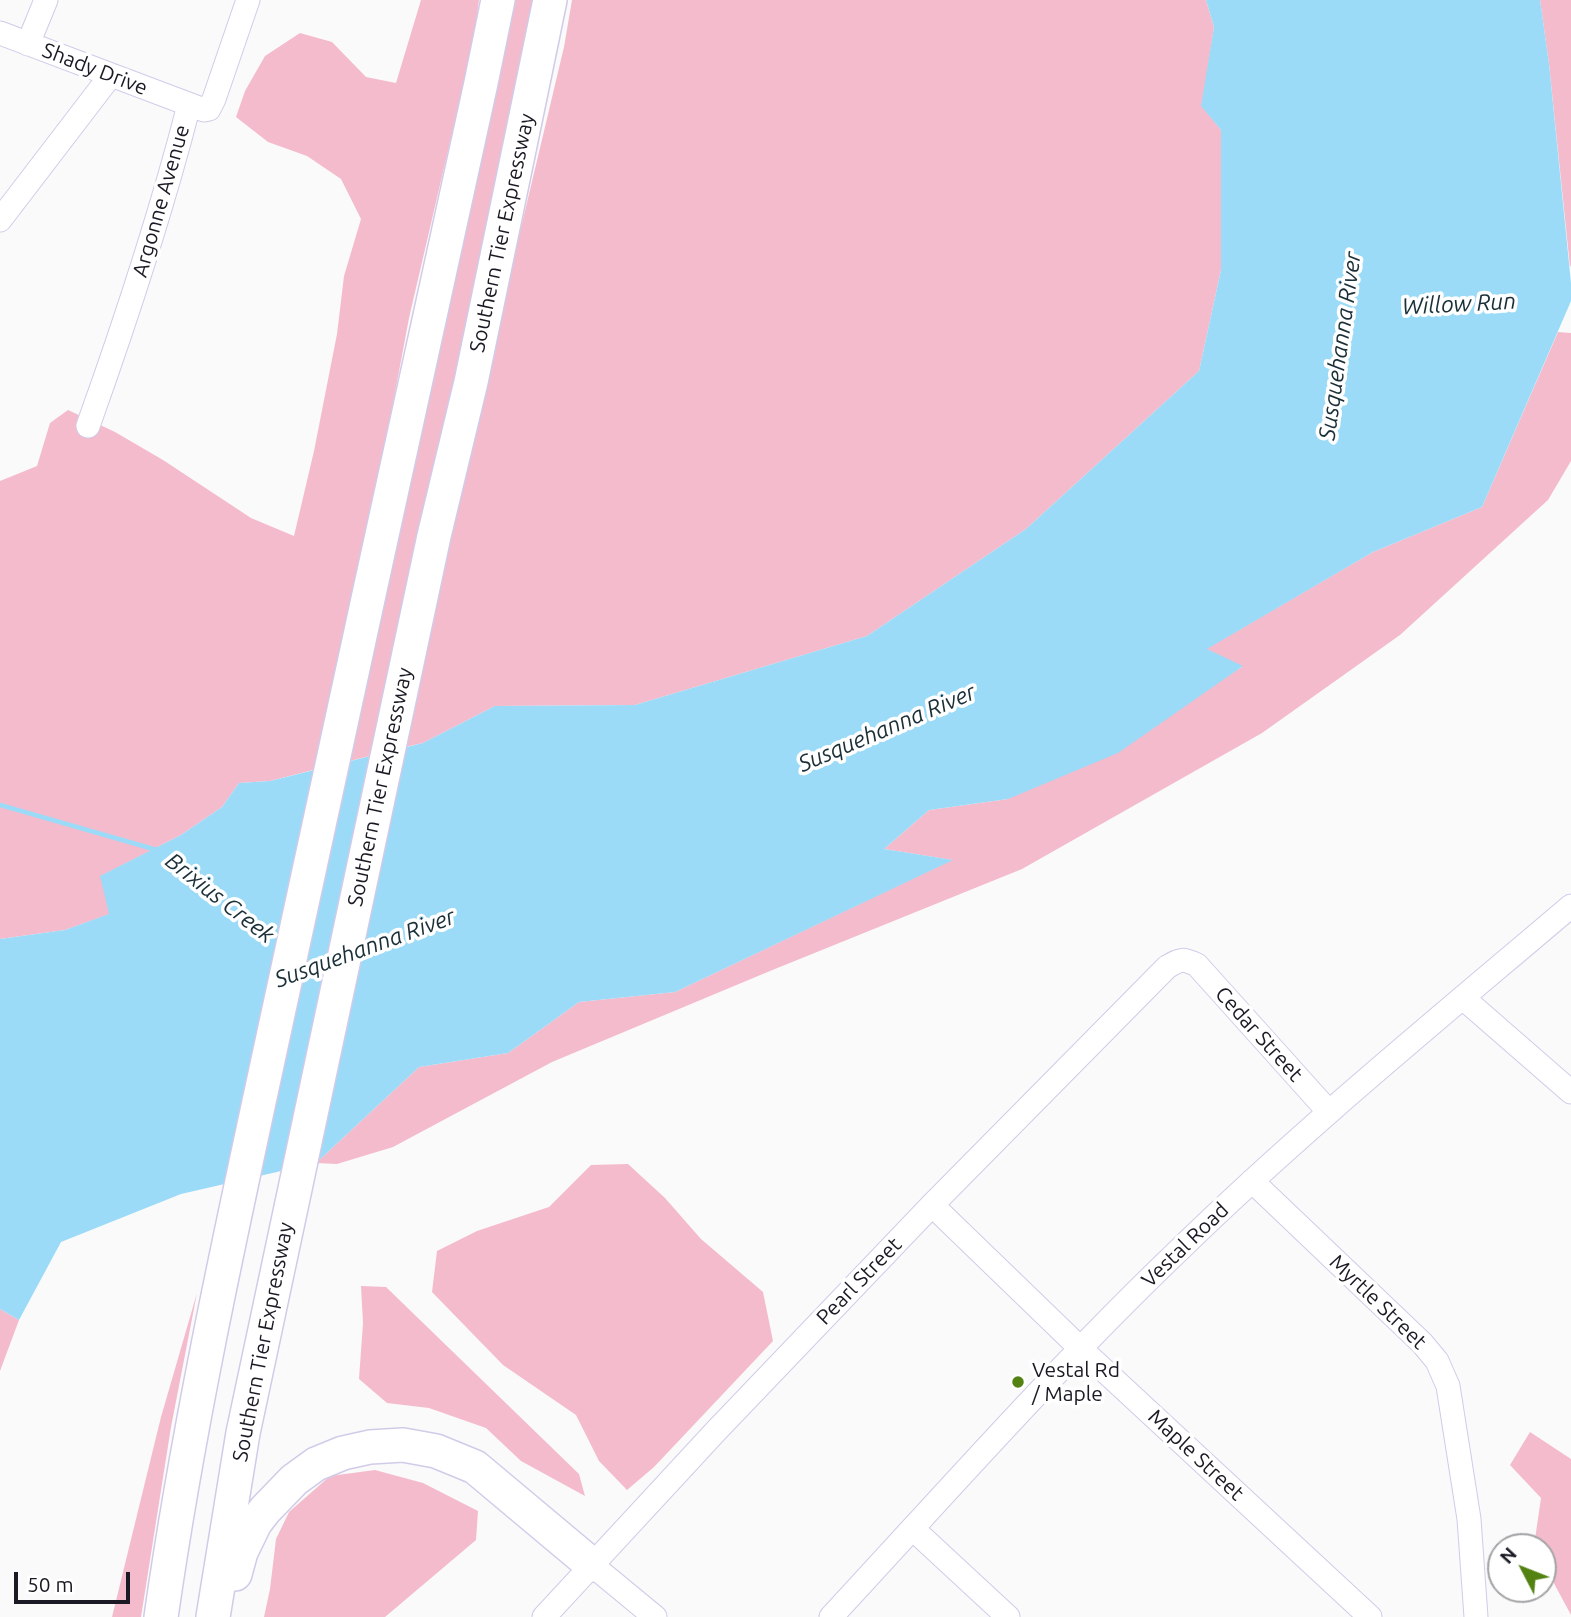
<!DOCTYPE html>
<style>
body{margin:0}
#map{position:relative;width:1571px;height:1617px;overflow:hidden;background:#fafafa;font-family:Ubuntu,sans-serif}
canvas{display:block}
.north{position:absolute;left:1487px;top:1533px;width:70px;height:70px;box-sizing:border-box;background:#fff;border:2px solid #a4a3a7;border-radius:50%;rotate:312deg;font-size:19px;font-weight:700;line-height:28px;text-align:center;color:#1b1923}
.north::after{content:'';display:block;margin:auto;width:24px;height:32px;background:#538212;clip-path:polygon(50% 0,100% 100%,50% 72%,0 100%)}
.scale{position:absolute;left:14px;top:1572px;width:116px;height:32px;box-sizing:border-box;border:4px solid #1b1923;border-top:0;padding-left:9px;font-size:21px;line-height:24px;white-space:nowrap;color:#1b1923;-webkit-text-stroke:5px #fff;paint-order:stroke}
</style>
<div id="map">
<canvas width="1571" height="1617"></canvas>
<div class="north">N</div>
<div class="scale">50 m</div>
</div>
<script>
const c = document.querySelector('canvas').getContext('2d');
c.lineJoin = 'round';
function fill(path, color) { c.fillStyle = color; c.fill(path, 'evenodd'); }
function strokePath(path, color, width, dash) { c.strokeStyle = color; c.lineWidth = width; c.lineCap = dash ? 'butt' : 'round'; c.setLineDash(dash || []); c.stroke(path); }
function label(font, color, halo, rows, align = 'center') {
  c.font = font + ' Ubuntu,sans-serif'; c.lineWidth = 7; c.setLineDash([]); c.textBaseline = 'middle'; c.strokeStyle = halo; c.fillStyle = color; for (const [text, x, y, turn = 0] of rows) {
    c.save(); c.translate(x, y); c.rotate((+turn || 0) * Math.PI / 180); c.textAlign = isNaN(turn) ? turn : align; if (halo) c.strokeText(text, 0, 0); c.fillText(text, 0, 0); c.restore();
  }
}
const green = new Path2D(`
 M421 0H479L474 39 409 318 325 767 270 781 239 783 222 807 181 835 101 876 110 914 65 930 0 939V481L37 466 50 423 68 410 115 432 163 460 251 518 294 536 314 451 337 334 344 276 361 219 341 179 307 156 268 142 236 117 245 91 265 56 300 33 332 42 366 77 396 83Z
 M506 0H533L516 123 378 754 338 764Z
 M572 0H1206L1214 27 1202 106 1221 130V270L1199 371 1026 529 867 636 635 705 495 706 423 743 397 749 564 47Z
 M1540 0H1571V265L1570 267 1549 64Z
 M1558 332 1571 333V461L1548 500 1400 635 1262 733 1022 869 770 971 552 1062 393 1147 337 1164 316 1163 419 1067 508 1053 579 1002 675 992 952 860 884 849 929 810 1008 799 1242 667 1206 649 1373 552 1482 507Z
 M628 1164 665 1198 701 1239 763 1292 773 1341 654 1467 627 1490 599 1461 576 1415 503 1365 432 1292 437 1251 477 1231 549 1207 591 1165Z
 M361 1286 386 1287 579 1474 585 1496 521 1461 486 1428 429 1408 387 1403 359 1379 363 1323Z
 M197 1293 171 1427 141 1617H112L161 1417Z
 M0 1309 19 1320 0 1371Z
 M1530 1432 1571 1459V1615L1543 1563V1547L1534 1546 1541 1498 1510 1465Z
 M375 1470 423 1483 478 1511 476 1540 385 1617H264L270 1589 276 1539 289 1512 330 1476Z`);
const water = new Path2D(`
 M1206 0H1540L1549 64 1571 283V301L1482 507 1373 552 1207 649 1243 666 1118 753 1008 799 929 810 884 849 953 860 675 992 579 1002 508 1053 419 1067 316 1163 181 1194 61 1242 19 1320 0 1309V939L65 930 109 914 100 876 181 835 222 807 239 783 270 781 423 743 495 706 635 705 867 636 1026 529 1199 371 1221 270V130L1201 106 1214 27Z`);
const stream = new Path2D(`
 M0 805 157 850`);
const minor = new Path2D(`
 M0 33 204 110 209 109 214 99 248 0
 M28 44 46 0
 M0 220 111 75
 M88 426C126 320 161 214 189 105
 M1463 998 1571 1092
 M1252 1181 1422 1343 1437 1361 1448 1386 1469 1519 1476 1617
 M932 1205 1080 1348 1370 1617
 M913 1529 1008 1617
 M592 1565 655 1617
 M544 1617 716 1431 932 1205 1167 967C1181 959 1182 958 1197 965L1329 1112
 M831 1617C945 1494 1056 1368 1177 1252 1302 1130 1438 1019 1571 906`);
const highway = new Path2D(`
 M235 1574 241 1552 255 1523 265 1510 294 1480 316 1464 343 1453 370 1447 403 1445 436 1451 475 1467 592 1565
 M161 1617C190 1414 235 1214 278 1014 344 703 414 394 481 83L498 0
 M213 1617 243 1433 434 536 471 382 550 0`);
const markers = [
 [1018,1382,7,"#538212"]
];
const streetNames = [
 ["Shady Drive",95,69,21],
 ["Argonne Avenue",161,201,-74],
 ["Southern Tier Expressway",502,233,-78],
 ["Southern Tier Expressway",380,787,-78],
 ["Cedar Street",1259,1034,48],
 ["Vestal Road",1185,1245,-44],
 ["Pearl Street",859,1281,-46],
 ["Myrtle Street",1378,1302,44],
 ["Southern Tier Expressway",263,1342,-79],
 ["Maple Street",1196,1455,43]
];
const poiNames = [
 ["Vestal Rd",1032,1370],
 ["/ Maple",1032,1394]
];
const waterNames = [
 ["Willow Run",1459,304,-3],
 ["Susquehanna River",1340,346,-82],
 ["Susquehanna River",887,728,-23],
 ["Brixius Creek",220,898,38],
 ["Susquehanna River",365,948,-20]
];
fill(green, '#f4bbcc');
fill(water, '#9bdbf8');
strokePath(stream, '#9bdbf8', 4.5);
strokePath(minor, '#d1cbe9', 25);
strokePath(highway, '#d1cbe9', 36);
strokePath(minor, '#fff', 23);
strokePath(highway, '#fff', 33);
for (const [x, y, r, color] of markers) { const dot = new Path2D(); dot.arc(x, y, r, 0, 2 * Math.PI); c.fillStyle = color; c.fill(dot); strokePath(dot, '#fff', 2.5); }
label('21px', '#1b1923', '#fff', streetNames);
label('21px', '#1b1923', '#fff', poiNames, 'left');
label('italic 23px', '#1a2f38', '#fff', waterNames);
</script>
